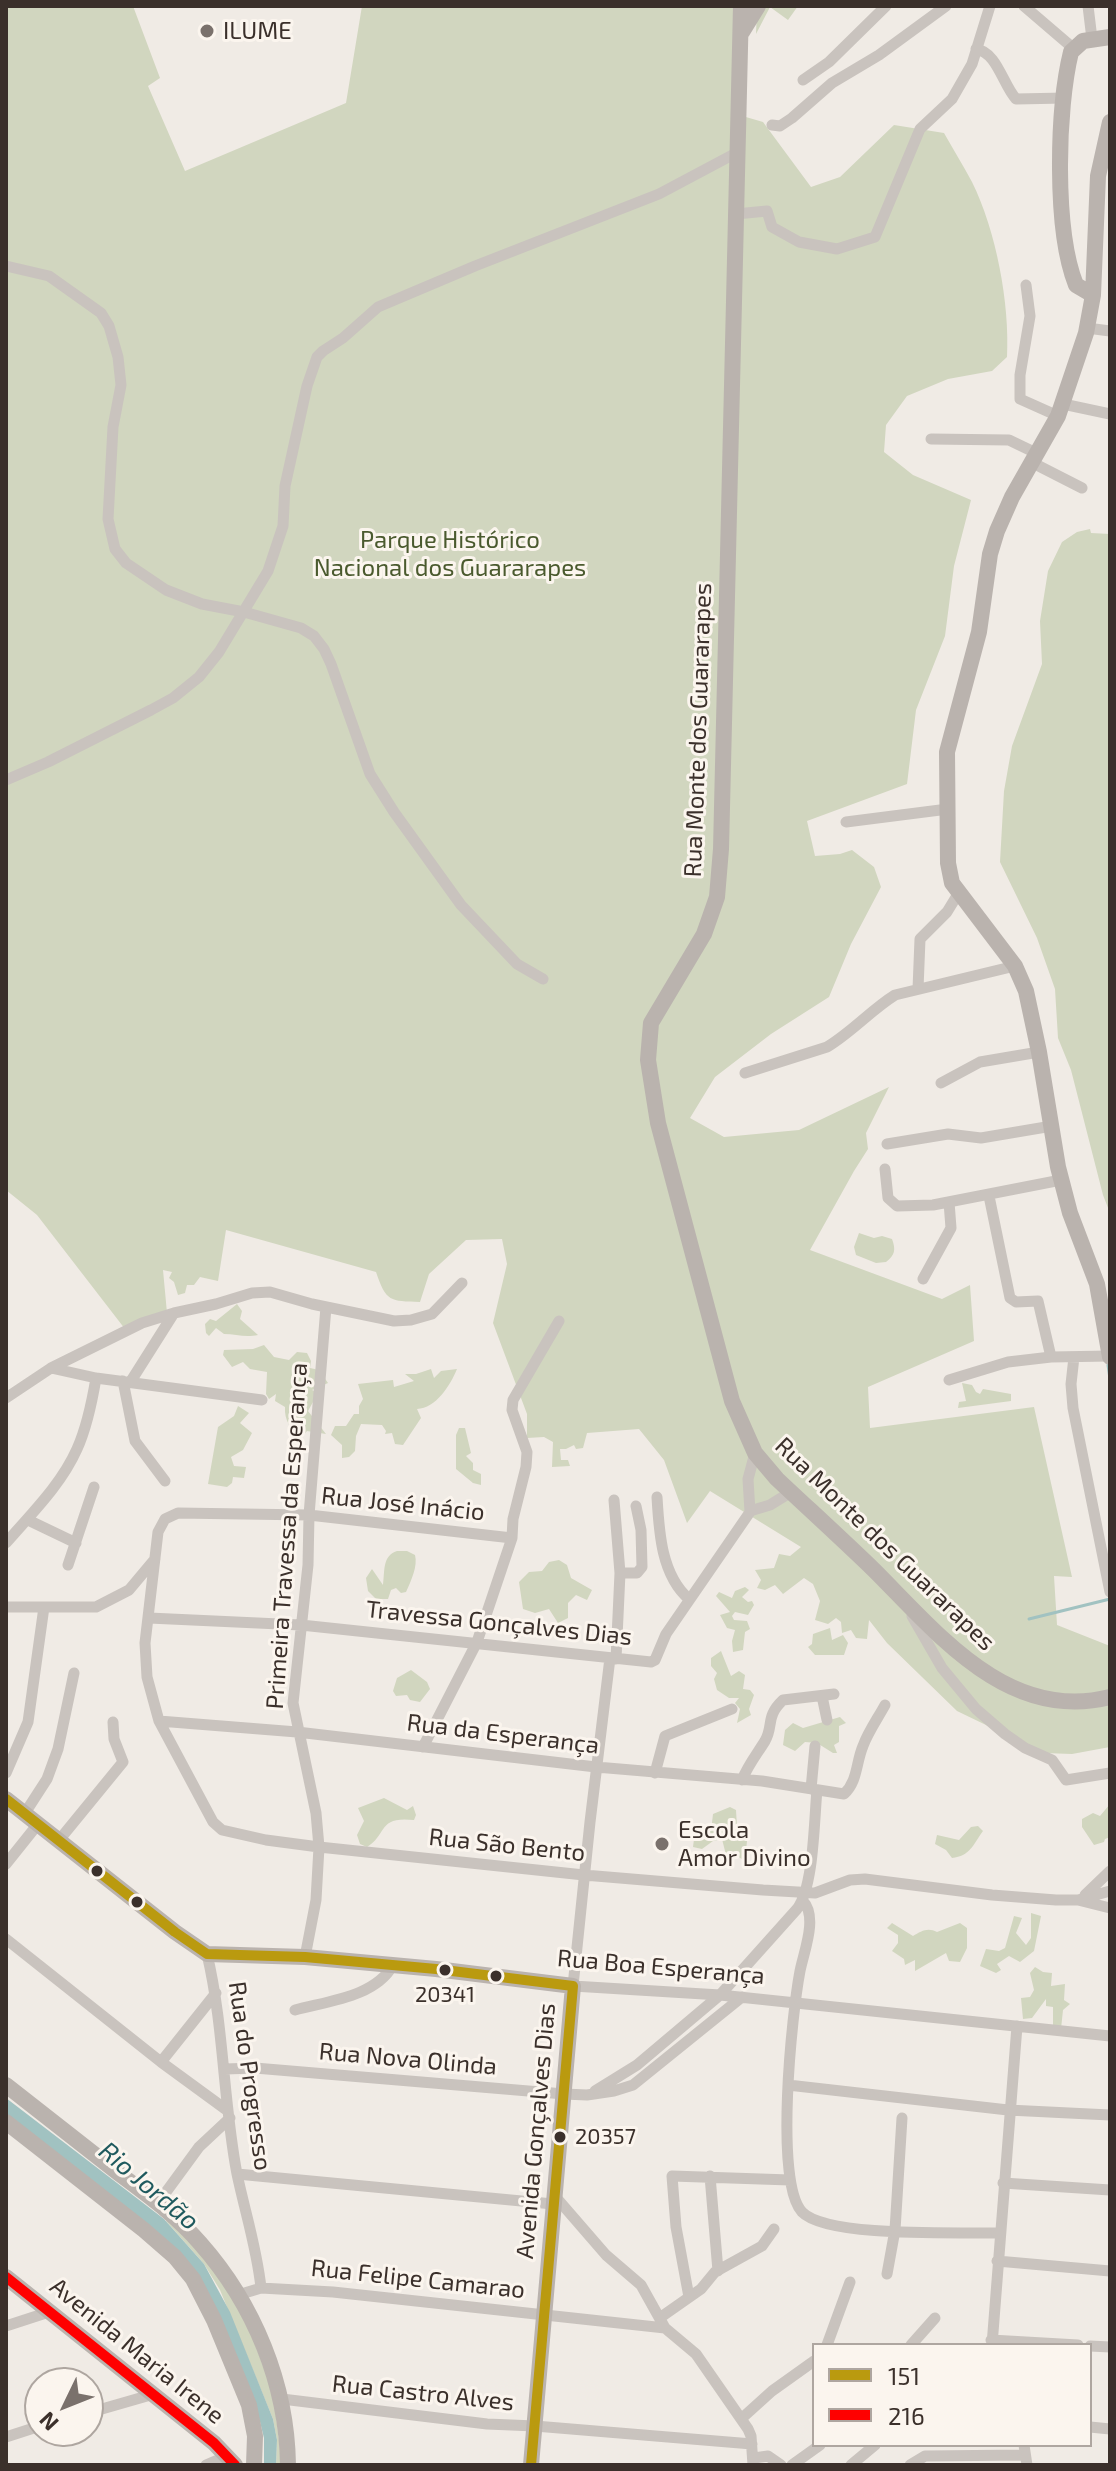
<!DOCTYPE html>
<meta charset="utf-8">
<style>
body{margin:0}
#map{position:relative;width:1116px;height:2471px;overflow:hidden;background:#f0ebe5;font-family:"Exo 2",sans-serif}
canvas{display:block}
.frame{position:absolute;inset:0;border:8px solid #3b302b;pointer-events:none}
.legend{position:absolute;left:812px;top:2343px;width:280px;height:104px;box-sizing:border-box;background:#fbf5ee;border:2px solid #aea6a0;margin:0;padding:10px 14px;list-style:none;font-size:24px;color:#3b302b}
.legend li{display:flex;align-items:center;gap:16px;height:40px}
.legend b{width:40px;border:2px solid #aea6a0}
.north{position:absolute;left:24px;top:2367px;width:80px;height:80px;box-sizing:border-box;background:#fbf5ee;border:2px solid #aea6a0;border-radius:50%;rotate:227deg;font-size:22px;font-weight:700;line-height:32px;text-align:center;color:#3b302b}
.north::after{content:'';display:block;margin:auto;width:28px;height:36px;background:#7a716c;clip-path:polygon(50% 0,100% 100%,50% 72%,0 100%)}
</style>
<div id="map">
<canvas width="1116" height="2471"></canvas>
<div class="frame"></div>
<ul class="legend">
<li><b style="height:10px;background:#ba9a0f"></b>151</li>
<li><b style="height:10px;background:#f00"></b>216</li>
</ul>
<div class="north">N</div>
</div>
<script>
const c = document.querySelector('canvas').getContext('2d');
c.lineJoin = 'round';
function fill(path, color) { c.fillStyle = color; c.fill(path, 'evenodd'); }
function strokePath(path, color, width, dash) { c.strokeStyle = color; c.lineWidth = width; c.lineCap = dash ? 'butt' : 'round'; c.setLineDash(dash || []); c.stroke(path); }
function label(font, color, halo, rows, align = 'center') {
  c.font = font + ' "Exo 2",sans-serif'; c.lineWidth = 6; c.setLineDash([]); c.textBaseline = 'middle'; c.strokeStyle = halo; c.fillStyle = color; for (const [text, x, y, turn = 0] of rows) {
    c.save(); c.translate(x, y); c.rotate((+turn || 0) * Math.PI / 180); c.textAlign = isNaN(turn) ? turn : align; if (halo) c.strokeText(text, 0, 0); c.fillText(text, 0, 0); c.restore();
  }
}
const green = new Path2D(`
 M6 6H133L160 78 148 86 185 171 346 103 362 6H798L788 20 770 7 756 34 757 10 740 37 739 115 763 122 811 187 840 177 894 125 944 133C953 149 963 165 972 182 996 230 1010 304 1007 357L992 371 948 379 907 396 886 425 884 452 913 475 971 500 954 566 945 636 916 710 907 784 807 821 815 856 840 854 852 850 874 867 881 887 851 944 829 997 771 1034 715 1077 690 1118 724 1137 799 1130 889 1087 866 1133 868 1149 854 1171 810 1250 942 1299 970 1285 974 1341 868 1387 870 1428 1034 1407 1072 1577 1054 1576 1057 1625 1110 1646V1747L1072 1754 1044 1753 957 1711 887 1643 869 1620 867 1639 856 1638 851 1630 842 1633 841 1622 836 1618 828 1624 815 1620 820 1601 813 1584 804 1578 783 1594 775 1585 765 1590 757 1588 761 1580 755 1570 774 1568 779 1554 790 1556 801 1547 710 1491 687 1523 664 1460 639 1429 587 1433 583 1448 576 1449 574 1445 566 1449H560L561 1460H568L570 1466 552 1467 553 1442 544 1437 527 1438V1414L493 1323 507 1264 502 1239 466 1240 429 1274 420 1302C390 1301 386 1302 376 1272L226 1230 218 1281 200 1277 194 1285H187L185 1293 178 1295 174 1282 169 1278 172 1272 163 1270 167 1313 125 1329 37 1215 6 1190Z
 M1090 529 1091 533 1110 534V1213L1103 1195 1071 1070 1058 1038 1055 989 1037 938 1000 862 1004 791 1012 746 1042 664 1040 621 1048 571 1062 542 1077 532Z
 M859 1233 874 1238 882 1236 892 1239C896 1250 895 1255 886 1262L876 1263 856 1255 854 1247Z
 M237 1304 242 1311 240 1319 258 1335C245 1338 236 1334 224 1334L216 1328 209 1336 206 1333 205 1324 210 1319 216 1321Z
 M264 1345 274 1357 289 1360 297 1352 307 1353 311 1361 310 1368 319 1370 328 1383 312 1390 318 1393 308 1411 326 1434 307 1431 301 1438C291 1430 284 1420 285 1407L275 1401 276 1394 269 1399 266 1394 267 1372 250 1369 243 1362 232 1367 223 1355 224 1350 253 1349Z
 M431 1369 434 1378 441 1371 457 1369C450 1386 436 1408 417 1409L421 1418 403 1445 395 1444 392 1433 385 1434 386 1431 382 1425 361 1424 356 1436 355 1451 349 1457 342 1458V1445L331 1435 335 1426H346L354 1414H359V1406L363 1399 358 1384 393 1380 394 1387 414 1381 405 1374H416Z
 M962 1383 972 1385 976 1392 980 1394 983 1389 1011 1394V1401L958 1408 959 1402 966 1401Z
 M238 1406 249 1413 240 1423 252 1433 243 1450 231 1457 234 1466 246 1467 244 1478 233 1477 232 1483 227 1487 208 1484 218 1427 234 1416Z
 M459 1428H465L471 1453 466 1456 473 1463V1470L481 1474V1485L473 1483 456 1469V1435Z
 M397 1551H407L415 1555C418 1566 411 1581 406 1592L401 1593 396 1588 391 1590 388 1599H376L368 1591 366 1578 372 1569 383 1585C385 1571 382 1556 397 1551Z
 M559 1560 567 1565 571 1578 592 1590 587 1600 576 1595 568 1603V1618L558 1623 549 1609 535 1613 523 1609 519 1582 529 1572 542 1571 549 1562Z
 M745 1587 749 1590 742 1597 748 1602 752 1601 754 1605 748 1615 735 1612 732 1616 734 1620 747 1621 750 1629 745 1632 743 1650 733 1652 732 1641 735 1630 727 1628 720 1615 730 1612 716 1596 719 1592 732 1598 735 1591Z
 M830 1628 832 1640 843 1635 848 1643 844 1655H815L808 1647 812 1644 813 1634Z
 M721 1651 731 1676 739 1671 745 1675 743 1689 750 1690 754 1695 749 1709 751 1715 737 1723 740 1709 735 1703 739 1698H729L717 1690 714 1679 717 1673 711 1666V1658Z
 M411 1670 427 1682 430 1689 420 1702 410 1700 407 1695 396 1696 393 1691 397 1678Z
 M840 1717 846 1723 839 1726V1742L834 1745 837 1753H833L817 1743 805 1742 795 1751 783 1745 785 1730 793 1723 803 1728Z
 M384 1798 407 1810 413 1806 416 1815 414 1820C377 1816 388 1834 367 1847L360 1844 357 1835 364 1821 358 1808Z
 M1110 1804V1837L1105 1839 1104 1842 1094 1845 1082 1827V1819L1093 1813 1100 1816Z
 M730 1807 736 1810 737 1827 748 1831 745 1861 737 1856 727 1859 722 1839 713 1841 702 1849 693 1847 695 1831 704 1829 711 1831 713 1814Z
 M978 1826 983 1831C973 1845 970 1856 952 1858L946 1850 935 1844 937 1835 959 1840 971 1827Z
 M1031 1913 1041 1916 1034 1951 1020 1962 1009 1956 997 1964 1001 1970 996 1973 980 1966 986 1949 999 1951 1005 1948 1014 1916 1022 1918 1016 1933 1026 1945 1031 1938Z
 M892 1923 913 1936C921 1931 928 1927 937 1932L960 1923 967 1928V1948L960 1962 949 1961 946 1953 915 1971V1960L905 1965 904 1959 892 1951 898 1943V1935L887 1928Z
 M1035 1967 1043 1972 1052 1973 1051 1986 1065 1984 1064 2000 1070 2004 1063 2010 1061 2029 1053 2027V2007L1046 2006V1999L1032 2018 1023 2019 1021 1998 1030 1997 1034 1990 1030 1973Z
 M168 2219 212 2266 244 2315 273 2392 282 2465H276L277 2440 273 2419 220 2290 204 2264 166 2221Z`);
const water = new Path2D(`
 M6 2098 164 2219 204 2264 230 2312 273 2419 277 2440 276 2465H264V2438L259 2418 211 2299 6 2116Z`);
const stream = new Path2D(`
 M1108 1365 1110 1379
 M1029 1619 1110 1599`);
const street = new Path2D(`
 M1024 6 1073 48
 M1088 6 1092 39
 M976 49C997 52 1003 85 1016 99L1065 98
 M803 80 829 62 886 6
 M772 125 780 126 792 118 832 83 879 55 946 6
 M736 214 767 211 772 227 799 242 837 249 875 237 920 129 952 99 972 64 990 6
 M6 266 49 276 101 313 109 326 118 357 121 385 113 427 108 519 115 549 126 563 166 590 202 604 244 612 301 628 314 636 324 649 331 664 370 774 394 812 461 905 517 964 543 979
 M1026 285 1030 316 1020 375V399L1058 416
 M1087 328 1110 331
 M1063 404 1110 414
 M931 439 1009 440 1036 453
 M1031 462 1082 488
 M6 780 48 762 151 710 173 698 199 677 219 652 268 571 283 526 285 486 307 386 317 357 323 351 343 338 378 307 475 266 659 194 738 152
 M846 822 948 809
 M918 989 920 939 947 912 958 894
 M745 1073 827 1047C852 1032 871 1010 895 995L1015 966
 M941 1083 980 1062 1039 1052
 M887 1144 948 1134 981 1138 1052 1126
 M885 1169 888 1198 897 1206 933 1205 1061 1180
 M989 1196 1010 1298 1016 1302 1038 1301 1051 1357
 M923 1279 951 1228 949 1202
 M1074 1357 1071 1384 1073 1408 1110 1592
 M51 1368 96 1378 262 1400
 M949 1380 1008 1362 1051 1357 1110 1356
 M123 1381 135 1441 165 1481
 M131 1381 174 1313
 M6 1398 51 1368 142 1323 174 1313 216 1304 252 1293 270 1292 312 1304 394 1321 411 1320 432 1314 462 1283
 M657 1497C659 1531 661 1575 689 1599
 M614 1500 620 1573 616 1659
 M750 1511 770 1505 791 1492
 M28 1520 76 1543
 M512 1538 309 1515 178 1513 165 1519 158 1532 145 1643 147 1677 159 1721 213 1822 222 1830 266 1840 319 1847 584 1875 763 1890 815 1893 850 1880 865 1879 992 1895 1056 1900H1078L1110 1891
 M6 1543C31 1514 61 1485 77 1449 87 1427 92 1402 96 1378
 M68 1565 94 1487
 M620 1573H637L642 1567 641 1530 636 1506
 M6 1607H96L129 1590 155 1559
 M912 1616 942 1668 976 1709 1005 1734 1025 1748 1052 1760 1066 1780 1110 1773
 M149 1618 301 1625 651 1662 655 1660 666 1634 750 1512 748 1479 755 1453
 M610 1658 590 1822 573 1986 720 1995 1110 2036
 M822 1696 827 1720
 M159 1721 297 1732 596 1767 762 1781 844 1794C858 1781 856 1762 863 1746 868 1732 878 1718 885 1705
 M423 1747 477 1642 512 1538 513 1519 526 1467 527 1452 512 1410 513 1400 559 1321
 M6 1773 28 1722 44 1607
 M655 1773 665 1736 732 1709
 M742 1780C748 1765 757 1754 765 1741 774 1725 765 1717 783 1700L834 1694
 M811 1789 815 1746
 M25 1813 47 1779 58 1749 74 1673
 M60 1839 123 1762 114 1739 113 1722
 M6 1864 38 1824
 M1085 1895 1110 1871
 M1078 1900 1110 1908
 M803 1901C818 1917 804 1951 800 1971 792 2013 774 2182 802 2212 827 2238 961 2232 1000 2233
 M6 1939 161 2062 228 2111
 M207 1954C224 2026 223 2101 237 2174 245 2212 257 2249 261 2288
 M305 1957 316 1900 319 1847 316 1813 293 1703 308 1565 309 1515 326 1307
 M295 2010C328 2001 375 1997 393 1965
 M161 2062 216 1993
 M225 2069 255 2068 564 2094 587 2095 614 2091 633 2085 742 1997
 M788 2085 1008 2110 1110 2115
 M595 2091 637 2065 720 1995 797 1909C814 1887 814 1820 817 1790
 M237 2174 553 2204
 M710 2176 718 2271
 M1003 2183 1110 2190
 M554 2195 606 2255 641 2285 665 2328
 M158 2203 199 2147 230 2118
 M997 2261 1110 2271
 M887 2274 895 2230 902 2118
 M238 2295 261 2288 333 2292 665 2328 696 2354 748 2429 751 2436 753 2465
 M689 2297 676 2227 672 2176 790 2180
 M661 2317 701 2289 715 2272 762 2246 774 2229
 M6 2326 49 2312
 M991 2340 1078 2345
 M827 2345 850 2282
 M911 2345 935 2318
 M992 2345 1017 2026
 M1090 2346 1110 2347
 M282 2399 487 2424 535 2426 752 2444
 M88 2413 154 2394
 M741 2419 772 2391 814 2361
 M1090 2427 1110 2429
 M6 2437 40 2426
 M1024 2445 1027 2465
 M754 2458 768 2456 781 2465
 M206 2465 227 2456
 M792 2465 820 2445
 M851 2465 875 2445
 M910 2465 925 2456 1025 2455`);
const secondary = new Path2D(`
 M741 6 721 849 717 897 704 934 651 1023 648 1060 658 1123 732 1401 755 1453 777 1479C810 1510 843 1540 875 1571 938 1634 1009 1723 1110 1697
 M742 32 758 6
 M1110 122 1098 176 1093 295 1086 333 1058 416 1012 497 997 531 990 554 979 632 947 752 948 863 952 883 1015 966 1026 991 1039 1052 1058 1167 1070 1213 1097 1284 1110 1357
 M1093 295 1076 285C1054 230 1057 109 1071 52L1083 41 1110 37
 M6 1799 175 1932 207 1954 305 1957 436 1969 573 1986 531 2465
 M6 2085C43 2114 80 2143 117 2172 146 2194 176 2215 200 2243 254 2304 287 2384 288 2465
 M6 2122 144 2230 175 2257 193 2279 214 2320 249 2405 255 2436 254 2465
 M6 2277 214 2443 235 2465`);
const bus1 = new Path2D(`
 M6 1799 175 1932 207 1954 305 1957 436 1969 573 1986 531 2465`);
const bus2 = new Path2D(`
 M6 2277 214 2443 235 2465`);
const markers = [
 [207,31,8,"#7a716c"],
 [662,1844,8,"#7a716c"],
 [97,1871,7,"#3b302b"],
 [137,1902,7,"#3b302b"],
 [445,1970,7,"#3b302b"],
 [496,1976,7,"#3b302b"],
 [560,2137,7,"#3b302b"]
];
const busNames = [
 ["20341",445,1995],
 ["20357",575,2137,"left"]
];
const poiNames = [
 ["ILUME",223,31],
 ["Escola",678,1830],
 ["Amor Divino",678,1858]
];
const parkNames = [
 ["Parque Histórico",450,540],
 ["Nacional dos Guararapes",450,568]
];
const streetNames = [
 ["Rua Monte dos Guararapes",698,730,-88],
 ["Rua José Inácio",403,1504,6],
 ["Primeira Travessa da Esperança",287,1536,-86],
 ["Rua Monte dos Guararapes",885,1544,44],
 ["Travessa Gonçalves Dias",499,1623,6],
 ["Rua da Esperança",503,1734,7],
 ["Rua São Bento",507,1845,6],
 ["Rua Boa Esperança",661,1967,5],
 ["Rua Nova Olinda",408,2059,5],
 ["Rua do Progresso",250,2076,82],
 ["Avenida Gonçalves Dias",536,2131,-85],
 ["Rua Felipe Camarao",418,2279,6],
 ["Avenida Maria Irene",137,2351,39],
 ["Rua Castro Alves",423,2393,6]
];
const waterNames = [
 ["Rio Jordão",149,2186,40]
];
fill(green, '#d1d6bf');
fill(water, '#a1c2c1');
strokePath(stream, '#a1c2c1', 3);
strokePath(street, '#c9c3be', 11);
strokePath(secondary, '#bab3ae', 16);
strokePath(bus1, '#ba9a0f', 10);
strokePath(bus2, '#f00', 10);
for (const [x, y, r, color] of markers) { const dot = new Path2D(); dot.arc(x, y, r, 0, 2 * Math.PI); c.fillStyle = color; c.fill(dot); strokePath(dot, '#fbf5ee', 3); }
label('22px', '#3b302b', '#fbf5ee', busNames);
label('24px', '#3b302b', '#fbf5ee', poiNames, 'left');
label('24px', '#4a5a2e', '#fbf5ee', parkNames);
label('24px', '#3b302b', '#fbf5ee', streetNames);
label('italic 26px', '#1f5a5e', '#fbf5ee', waterNames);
</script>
